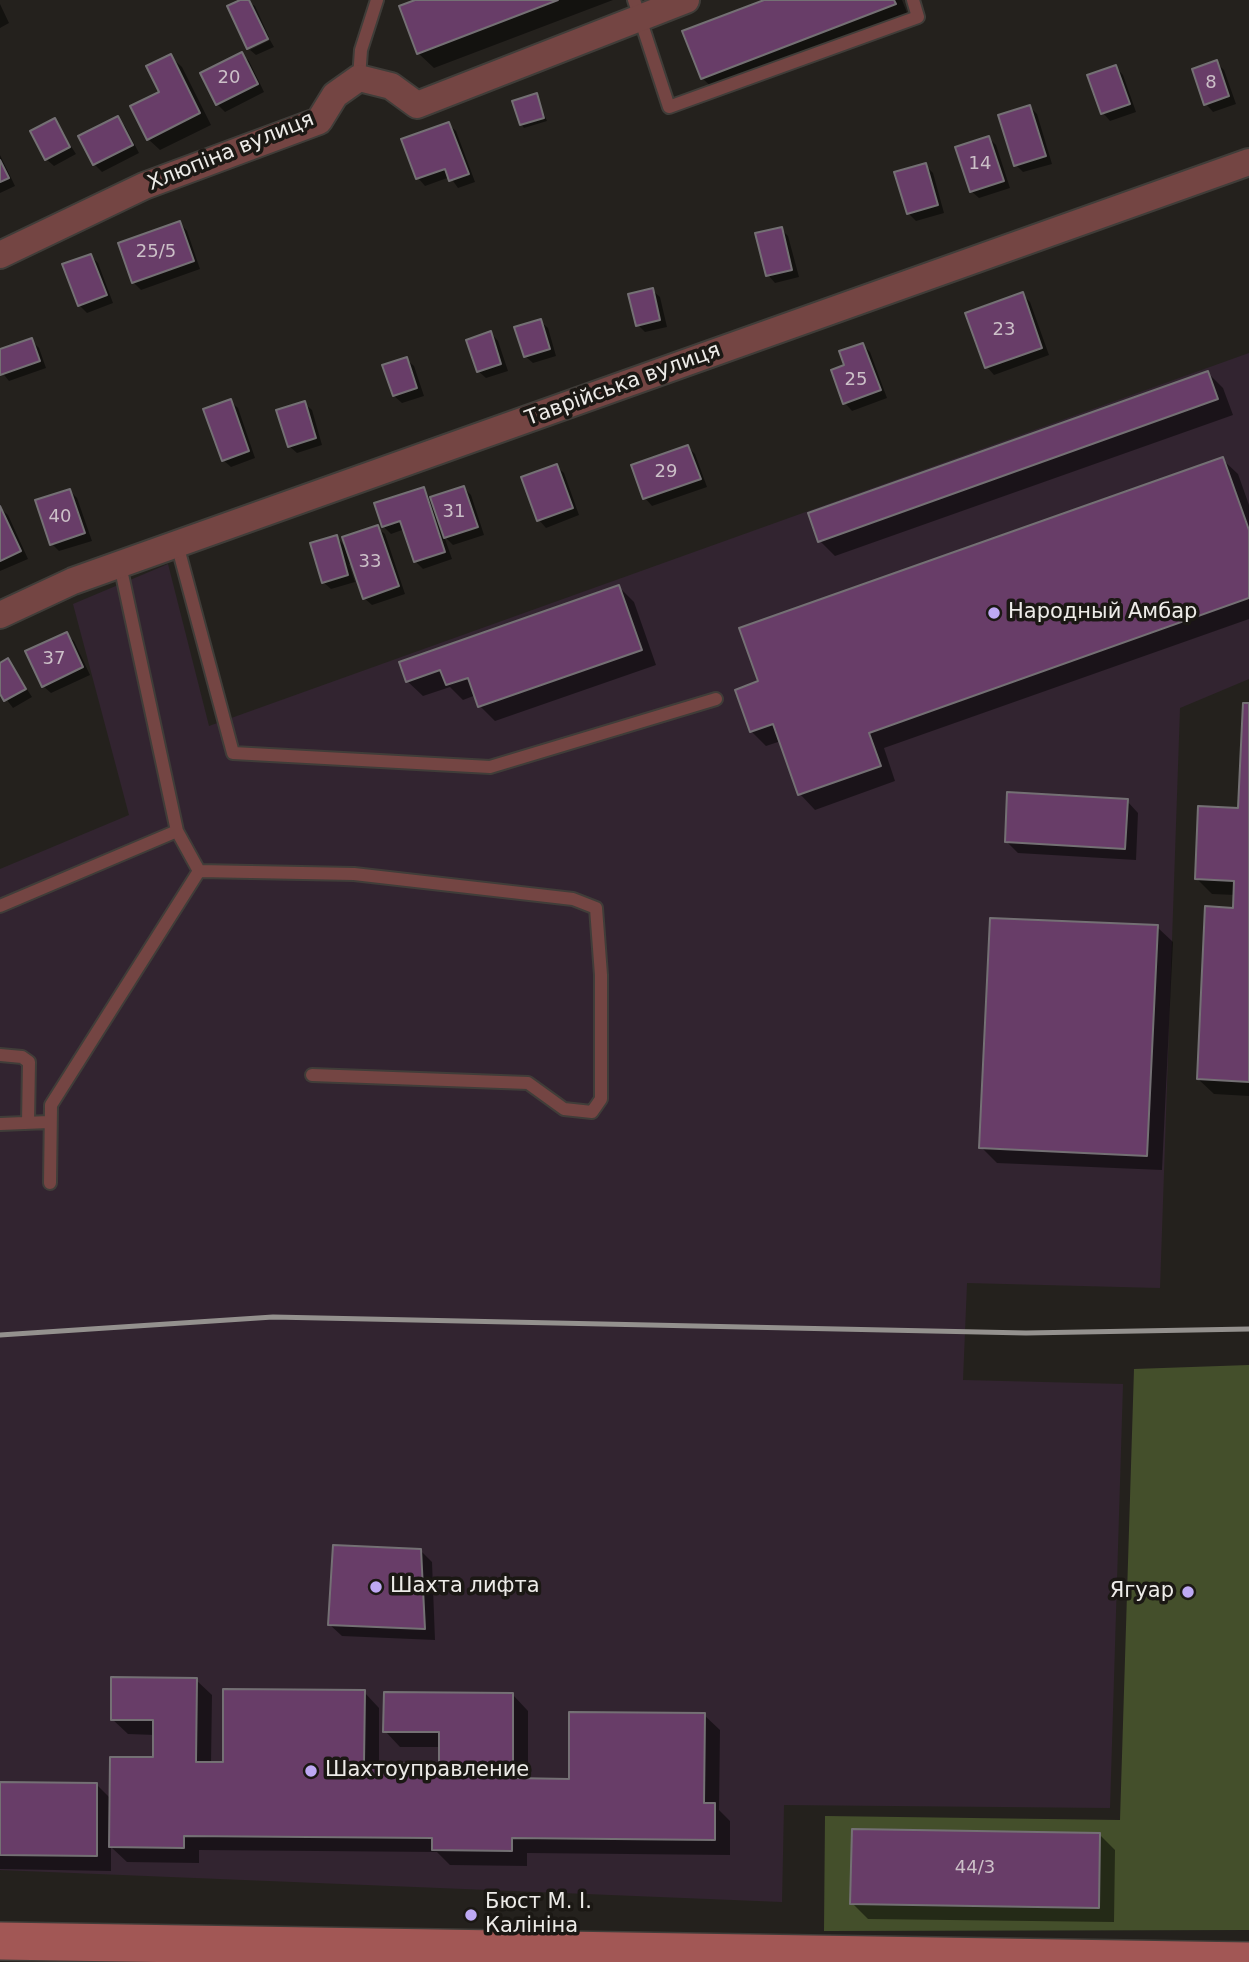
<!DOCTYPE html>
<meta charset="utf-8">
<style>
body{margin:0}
canvas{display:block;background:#24211d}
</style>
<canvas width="1249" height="1962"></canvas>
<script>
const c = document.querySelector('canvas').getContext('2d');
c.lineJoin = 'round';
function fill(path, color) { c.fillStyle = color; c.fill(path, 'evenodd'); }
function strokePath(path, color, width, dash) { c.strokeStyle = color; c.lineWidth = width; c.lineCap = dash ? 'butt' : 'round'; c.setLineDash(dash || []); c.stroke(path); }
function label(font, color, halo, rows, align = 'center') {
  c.font = font + ' "DejaVu Sans",sans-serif'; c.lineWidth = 7; c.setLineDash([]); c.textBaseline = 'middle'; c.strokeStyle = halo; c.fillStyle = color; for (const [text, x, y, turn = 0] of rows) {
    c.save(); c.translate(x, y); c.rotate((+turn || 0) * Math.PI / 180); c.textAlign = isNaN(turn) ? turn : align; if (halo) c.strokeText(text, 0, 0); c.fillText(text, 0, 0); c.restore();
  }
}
const industrial = new Path2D(`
 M1249 353V679L1180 708 1160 1288 967 1283 963 1380 1123 1384 1110 1808 784 1805 782 1902 0 1870V869L129 815 73 604 168 564 209 726Z`);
const green = new Path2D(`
 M1249 1365V1930L824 1931 825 1816 1120 1820 1134 1369Z`);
const shadow = new Path2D(`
 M244 0 255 6 269 37 249 49 229 7Z
 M419 0H613L434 68 418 53Z
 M769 0H902L910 20 718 93 702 78Z
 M0 4 9 23 0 28Z
 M270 40 274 47 256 55 250 50Z
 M241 54 249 61 264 92 225 112 217 104Z
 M170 56 182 67 211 125 160 150 148 139Z
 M1216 62 1224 70 1236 104 1213 112 1206 104Z
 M1116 67 1123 75 1136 112 1110 121 1103 113Z
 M536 95 547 121 524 128 521 124Z
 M1030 107 1037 114 1052 164 1023 172 1016 165Z
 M117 118 125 126 139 153 102 172 94 164Z
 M54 120 76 154 54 166 46 159Z
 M448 124 456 131 475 182 458 188 450 177 425 186 418 178Z
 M989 138 996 145 1010 188 979 198 971 191Z
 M0 155 15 186 0 193Z
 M925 165 933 173 944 213 916 221 908 213Z
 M180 223 187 231 200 269 141 290 133 282Z
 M781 229 788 236 799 277 775 283 768 275Z
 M91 256 98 263 113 303 87 313 79 305Z
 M652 290 660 297 667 327 645 332 638 325Z
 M1022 294 1030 302 1049 355 994 375 987 367Z
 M540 321 548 328 556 356 533 363 525 356Z
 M491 333 498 341 508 371 486 378 478 371Z
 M31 340 39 348 46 368 9 381 0 370V351Z
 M863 345 870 352 887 398 852 411 845 403Z
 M406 359 414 366 424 396 402 403 394 396Z
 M1208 373 1223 388 1233 415 835 556 820 541Z
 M230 401 238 408 255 458 231 467 223 460Z
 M304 403 312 410 322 445 297 453 289 446Z
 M688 447 695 454 707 487 652 506 645 498Z
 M1222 459 1238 474 1249 505V619L884 748 895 781 815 810 800 794 781 741 766 746 751 731 761 682Z
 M556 466 564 473 579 515 546 528 539 520Z
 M464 488 471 495 484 535 453 545 444 536 452 559 423 569 415 561 405 529 391 534 383 526 423 489 431 499Z
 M70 491 77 498 92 541 59 551 52 544Z
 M0 508 8 515 28 559 0 571Z
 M377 527 385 534 405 594 372 605 364 598 352 563 349 564 355 582 331 589 323 582 336 537 347 548Z
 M619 587 634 602 656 665 495 721 480 706 476 695 463 700 450 687 423 696 407 681Z
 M66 634 74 641 90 675 51 693 43 686Z
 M8 660 32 697 13 708 0 691V665Z
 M1249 705V1096L1214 1094 1198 1079 1235 895 1212 894 1196 878 1239 810Z
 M1127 801 1138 813 1136 860 1018 853 1006 841Z
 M1157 927 1173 942 1162 1170 997 1163 981 1147Z
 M420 1550 432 1562 435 1640 342 1636 330 1625Z
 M196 1680 212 1695 211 1764H225L364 1692 379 1708V1765H440L441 1747H400L385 1731 513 1695 528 1711V1780H571L704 1715 720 1730 719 1810 730 1821V1855L527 1853V1866L450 1865 437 1852 199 1850V1863L127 1862 111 1847V1871L0 1869V1784H96L112 1800 154 1759 155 1735 128 1734 112 1719Z
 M1100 1835 1115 1850 1114 1922 868 1919 852 1903Z`);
const building = new Path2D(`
 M240 0H249L268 39 247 49 227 6Z
 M415 0H558L417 54 399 6Z
 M764 0H894L896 4 701 79 682 31Z
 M242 52 258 84 216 105 200 73Z
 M171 54 200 113 147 140 130 106 159 92 146 66Z
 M1217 60 1229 96 1204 105 1192 69Z
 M1116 65 1130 104 1101 114 1087 75Z
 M537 93 544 118 520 125 512 101Z
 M1030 105 1046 156 1014 166 998 115Z
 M118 116 133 145 93 165 78 136Z
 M55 118 70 147 45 160 30 131Z
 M449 122 469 174 449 181 445 169 416 179 401 139Z
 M989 136 1004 181 970 192 955 147Z
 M0 160 9 178 0 182Z
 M926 163 938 205 907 214 894 172Z
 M180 221 194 261 132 283 118 243Z
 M782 227 792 270 766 276 755 233Z
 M91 254 107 295 78 306 62 264Z
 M653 288 660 320 636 326 628 294Z
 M1023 292 1042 348 985 368 965 313Z
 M541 319 550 349 524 357 514 327Z
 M491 331 501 364 477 372 466 340Z
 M32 338 40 361 0 375V349Z
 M863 343 881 390 843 404 831 370 844 365 839 351Z
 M407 357 417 388 393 396 382 365Z
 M1208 371 1218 399 818 542 808 513Z
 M231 399 249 451 222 461 203 409Z
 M305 401 316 438 288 447 276 410Z
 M688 445 701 479 643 499 631 465Z
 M1223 457 1249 530V598L869 733 881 766 798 795 773 724 750 732 735 690 758 681 739 628Z
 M557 464 573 508 537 521 521 477Z
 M464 486 478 527 444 538 430 497Z
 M424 487 445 552 414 562 400 521 382 527 374 503Z
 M70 489 85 533 50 545 35 500Z
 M0 506 21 551 0 561Z
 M378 525 399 586 363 599 342 537Z
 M337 535 348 575 322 583 310 543Z
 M619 585 642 650 478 707 468 678 446 685 440 670 406 682 399 662Z
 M67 632 83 667 42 687 25 651Z
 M8 658 26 689 4 701 0 694V663Z
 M1243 703H1249V1082L1197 1079 1205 906 1233 908 1234 881 1195 879 1198 806 1238 808Z
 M1007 792 1128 799 1125 849 1005 842Z
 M990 918 1158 925 1147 1156 979 1148Z
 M333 1545 421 1549 425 1629 328 1625Z
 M111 1677 197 1678 196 1762H223V1689L365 1690 364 1763H370L439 1764V1732H383L384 1692 513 1693V1778L569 1779V1712L705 1713 704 1803H715V1840L512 1838V1851L432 1850V1838L184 1836V1848L109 1847 110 1757H153V1720H111Z
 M0 1782 97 1783V1856L0 1855Z
 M852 1829 1100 1833 1099 1908 850 1904Z`);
const lane = new Path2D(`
 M634 0 669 107 918 17 913 0
 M359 78 361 50 377 0
 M177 544 233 753 490 767 716 699
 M120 565 177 831 199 871 354 874 573 899 596 908 601 975V1099L592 1112 564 1109 528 1083 312 1075
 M0 906 177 831
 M0 1055 22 1057 29 1062 28 1123
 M0 1124 49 1122
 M50 1183 51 1105 199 871`);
const street = new Path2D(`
 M0 255 144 186 319 121 335 95 359 78 391 86 417 105 686 0
 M0 615 73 581 1249 162`);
const secondary = new Path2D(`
 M0 1941 1249 1961`);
const rail = new Path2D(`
 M0 1335 273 1317 1026 1333 1249 1329`);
const markers = [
 [994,613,7,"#bea9f4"],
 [376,1587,7,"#bea9f4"],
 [1188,1592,7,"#bea9f4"],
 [311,1771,7,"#bea9f4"],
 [471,1915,7,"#bea9f4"]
];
const numberNames = [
 ["20",229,78],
 ["8",1211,83],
 ["14",980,164],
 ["25/5",156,252],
 ["23",1004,330],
 ["25",856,380],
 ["29",666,472],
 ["31",454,512],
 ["40",60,517],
 ["33",370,562],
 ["37",54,659],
 ["44/3",975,1868]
];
const streetNames = [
 ["Хлюпіна вулиця",231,152,-22],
 ["Таврійська вулиця",623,385,-20]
];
const poiNames = [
 ["Народный Амбар",1008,613],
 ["Шахта лифта",390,1587],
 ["Ягуар",1174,1592,"right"],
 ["Шахтоуправление",325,1771],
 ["Бюст М. І.",485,1903],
 ["Калініна",485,1927]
];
fill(industrial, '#322430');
fill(green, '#444f2b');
fill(shadow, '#0007');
fill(building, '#683d68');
strokePath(building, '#747074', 2);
strokePath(lane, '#403d39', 16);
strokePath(street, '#403d39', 30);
strokePath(secondary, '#403d39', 40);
strokePath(lane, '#744543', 12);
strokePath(street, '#744543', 26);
strokePath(secondary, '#a25755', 37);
strokePath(rail, '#94918e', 5);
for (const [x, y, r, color] of markers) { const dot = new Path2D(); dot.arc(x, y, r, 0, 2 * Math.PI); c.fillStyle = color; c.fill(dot); strokePath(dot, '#1b1814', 2.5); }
label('18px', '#ccc0c8', null, numberNames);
label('21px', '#edebe8', '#1b1814', streetNames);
label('21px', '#edebe8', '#1b1814', poiNames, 'left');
</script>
